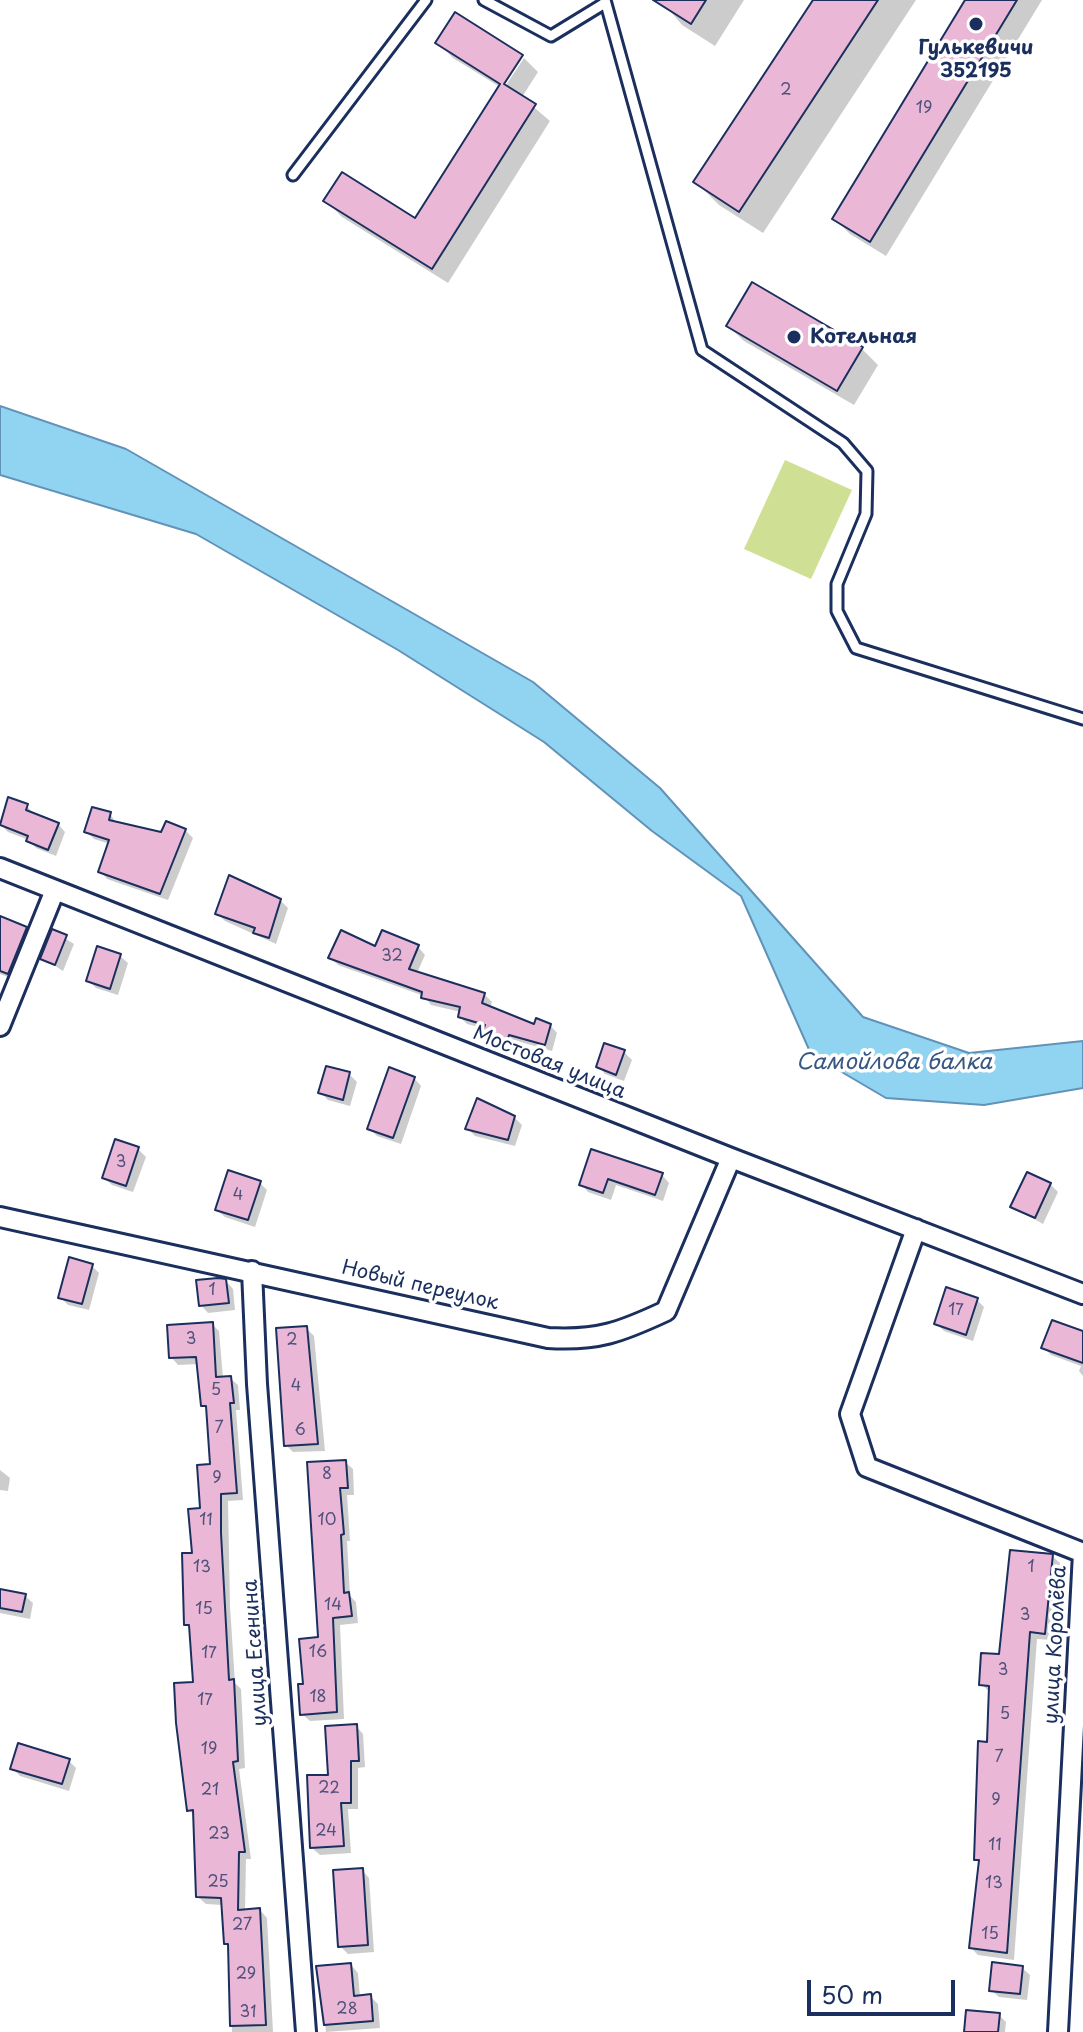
<!DOCTYPE html>
<meta charset="utf-8">
<style>
body{margin:0}
#map{position:relative;width:1083px;height:2032px;overflow:hidden;background:#fff;font-family:"Playpen Sans",sans-serif}
canvas{display:block}
.scale{position:absolute;left:807px;top:1980px;width:148px;height:36px;box-sizing:border-box;border:4px solid #1b2f5e;border-top:0;padding-left:10px;font-size:24px;line-height:28px;white-space:nowrap;color:#1b2f5e;-webkit-text-stroke:6px #fff;paint-order:stroke}
</style>
<div id="map">
<canvas width="1083" height="2032"></canvas>
<div class="scale">50 m</div>
</div>
<script>
const c = document.querySelector('canvas').getContext('2d');
c.lineJoin = 'round';
function fill(path, color) { c.fillStyle = color; c.fill(path, 'evenodd'); }
function strokePath(path, color, width, dash) { c.strokeStyle = color; c.lineWidth = width; c.lineCap = dash ? 'butt' : 'round'; c.setLineDash(dash || []); c.stroke(path); }
function label(font, color, halo, rows, align = 'center') {
  c.font = font + ' "Playpen Sans",sans-serif'; c.lineWidth = 7; c.setLineDash([]); c.textBaseline = 'middle'; c.strokeStyle = halo; c.fillStyle = color; for (const [text, x, y, turn = 0] of rows) {
    c.save(); c.translate(x, y); c.rotate((+turn || 0) * Math.PI / 180); c.textAlign = isNaN(turn) ? turn : align; if (halo) c.strokeText(text, 0, 0); c.fillText(text, 0, 0); c.restore();
  }
}
const green = new Path2D(`
 M785 460 852 490 811 579 744 549Z`);
const water = new Path2D(`
 M0 406 126 449 533 682 660 788 863 1017 969 1053 1083 1041V1088L984 1105 886 1098 811 1054 741 896 652 831 544 742 398 650 196 534 0 475Z`);
const shadow = new Path2D(`
 M661 0H744L715 46 682 25Z
 M815 0H916L763 233 719 205 696 182Z
 M967 0H1042L886 256 850 234 834 218Z
 M455 14 523 57H519L500 87 453 58 437 42Z
 M524 58 538 72 522 97 550 121 448 283 342 217 326 201 416 221Z
 M728 326 862 349 878 365 854 405 744 341Z
 M27 806 34 815 58 824 65 832 56 856 36 848 29 840 8 832 0 824Z
 M110 814 117 824 163 835 185 830 193 838 168 900 107 879 100 871 110 844 94 839 86 831Z
 M280 900 288 908 276 944 225 921 218 914Z
 M0 924 26 929 34 936 16 980 0 974Z
 M53 931 74 944 63 971 43 958Z
 M418 947 425 955 417 973 484 994 492 1002 490 1008 535 1027 550 1025 557 1033 552 1051 517 1041 515 1047 493 1038 486 1029 467 1024 460 1017 461 1012 431 1005 424 996 338 965 330 957 376 949Z
 M120 956 128 963 118 995 96 988 88 980Z
 M624 1052 632 1060 624 1081 605 1074 598 1066Z
 M349 1074 357 1082 350 1106 328 1100 321 1093Z
 M414 1078 421 1086 401 1144 377 1136 369 1128Z
 M514 1117 522 1125 515 1146 475 1136 468 1129Z
 M138 1149 146 1157 133 1192 112 1185 104 1178Z
 M592 1152 662 1175 669 1183 663 1201 616 1185 611 1200 588 1192 581 1184Z
 M260 1183 267 1190 255 1227 225 1217 217 1210Z
 M1050 1184 1058 1192 1043 1224 1013 1207Z
 M92 1266 99 1273 89 1310 68 1305 60 1297Z
 M226 1281 233 1289 235 1310 208 1313 201 1305Z
 M977 1300 984 1307 973 1341 944 1331 936 1323Z
 M212 1324 219 1331 223 1378H230L238 1385 240 1410H236L243 1500 228 1501 230 1606 235 1683 241 1689 245 1768 239 1769 251 1859H246L245 1911 260 1910 267 1918 273 2032H232L230 1948 226 1943 223 1905 206 1904 198 1897 195 1816 189 1810 195 1684 192 1630 186 1624 194 1555 212 1466 208 1411 203 1405 198 1364 178 1365 171 1357Z
 M306 1328 314 1336 325 1451 293 1452 286 1445Z
 M1083 1335V1376L1079 1371 1081 1366 1051 1355 1043 1347Z
 M345 1462 353 1469 354 1495H347L350 1541H347L350 1596 356 1602 358 1623 340 1625 344 1719 310 1721 302 1714 306 1686 321 1639 309 1464Z
 M0 1470 10 1478 8 1491 0 1490Z
 M1052 1556 1060 1563 1052 1640 1037 1639 1014 1960 978 1955 971 1948 981 1864 976 1859 990 1692 981 1684 1001 1656Z
 M0 1591 25 1596 33 1603 30 1619 0 1613Z
 M356 1726 363 1734 365 1767 358 1768V1809H348L351 1853 320 1855 312 1848 330 1777Z
 M68 1760 76 1768 69 1791 20 1776 12 1768Z
 M362 1870 369 1878 374 1952 348 1954 340 1946Z
 M351 1965 358 1973 360 1997 370 1996 378 2004 380 2028 326 2032 318 1968Z
 M1022 1968 1030 1975 1027 2000 999 1997 991 1990Z
 M999 2015 1006 2022 1005 2032H967Z`);
const building = new Path2D(`
 M653 0H706L691 24Z
 M813 0H878L739 212 693 182Z
 M965 0H1017L870 242 832 219Z
 M455 12 523 55 504 84 536 104 432 269 323 201 342 172 415 218 500 84 435 43Z
 M752 282 863 347 837 391 726 326Z
 M8 797 28 804 26 810 59 823 48 850 26 841 28 836 0 825Z
 M92 807 111 812 109 820 161 832 166 821 186 829 160 894 98 872 109 840 84 832Z
 M229 875 281 899 269 938 253 933 255 928 215 914Z
 M0 916 27 927 8 974 0 971Z
 M52 929 67 935 55 965 40 959Z
 M341 930 375 946 382 930 419 945 409 969 485 993 482 1003 534 1024 536 1018 551 1024 545 1045 509 1035 507 1041 483 1031 485 1025 458 1017 460 1007 421 998 422 992 328 958Z
 M97 946 121 954 110 989 86 981Z
 M604 1043 625 1050 616 1075 596 1067Z
 M326 1066 350 1072 343 1100 318 1093Z
 M389 1067 415 1077 393 1138 367 1129Z
 M477 1098 515 1116 508 1140 465 1129Z
 M115 1139 139 1147 126 1186 102 1178Z
 M591 1149 663 1173 655 1195 608 1179 603 1193 579 1185Z
 M228 1170 261 1181 248 1220 215 1210Z
 M1027 1172 1051 1183 1035 1218 1010 1207Z
 M69 1257 93 1264 82 1304 58 1298Z
 M218 1278 226 1279 229 1303 199 1306 196 1280Z
 M946 1287 978 1298 966 1335 934 1324Z
 M1052 1320 1083 1331V1363L1041 1348Z
 M213 1322 216 1377 231 1376 234 1403H230L237 1493 221 1494V1533L229 1680 234 1679 238 1761 233 1762 245 1852H239L238 1910 260 1908 266 2025 230 2026 228 1944H224L221 1898 196 1897 193 1810 187 1811 176 1723 174 1683 193 1682 189 1625H184L182 1553H192L188 1509 200 1508 197 1465 210 1464 206 1406H201L196 1357 169 1358 167 1325Z
 M307 1326 318 1444 284 1446 276 1328Z
 M346 1460 348 1488H340L344 1534 341 1535 344 1593 349 1592 352 1616 333 1618 337 1712 300 1715 298 1684H303L299 1639 318 1637 307 1462Z
 M1010 1550 1053 1554 1045 1634 1030 1632 1007 1953 969 1948 979 1860H974L978 1741 987 1742 989 1686 979 1685 981 1653 999 1654Z
 M0 1589 26 1594 22 1612 0 1608Z
 M357 1724 359 1761H351V1803H341L344 1846 310 1848 307 1775H328L325 1726Z
 M18 1743 70 1759 62 1784 10 1769Z
 M363 1868 368 1945 338 1947 333 1870Z
 M992 1962 1023 1966 1020 1994 989 1991Z
 M351 1963 354 1996 371 1994 373 2021 324 2025 316 1966Z
 M966 2010 1000 2013 998 2032H964Z`);
const lane = new Path2D(`
 M484 0 551 36 605 3
 M605 0 702 350 843 443 867 471 866 514 837 584V611L856 648 1083 719
 M293 175 426 0`);
const street = new Path2D(`
 M0 868 731 1158 1083 1294
 M0 1026 55 890
 M0 1217 548 1338C598 1341 621 1332 666 1311L731 1158
 M916 1229 850 1414 867 1467 1083 1553 1058 2032
 M252 1271 257 1384 306 2032`);
const markers = [
 [976,24,8,"#1b2f5e"],
 [794,337,8,"#1b2f5e"]
];
const numberNames = [
 ["2",786,91],
 ["19",924,109],
 ["32",392,957],
 ["3",121,1163],
 ["4",238,1196],
 ["1",212,1291],
 ["17",956,1311],
 ["3",191,1340],
 ["2",292,1341],
 ["4",296,1387],
 ["5",216,1391],
 ["7",219,1429],
 ["6",300,1431],
 ["8",327,1475],
 ["9",217,1479],
 ["11",206,1521],
 ["10",327,1521],
 ["13",202,1568],
 ["1",1031,1568],
 ["14",333,1606],
 ["15",204,1610],
 ["3",1025,1616],
 ["16",318,1653],
 ["17",209,1654],
 ["3",1003,1671],
 ["18",318,1698],
 ["17",205,1701],
 ["5",1005,1715],
 ["19",209,1750],
 ["7",999,1758],
 ["22",329,1789],
 ["21",210,1791],
 ["9",996,1801],
 ["24",326,1832],
 ["23",219,1835],
 ["11",995,1846],
 ["25",218,1883],
 ["13",994,1884],
 ["27",242,1926],
 ["15",990,1935],
 ["29",246,1975],
 ["28",347,2010],
 ["31",248,2013]
];
const poiNames = [
 ["Гулькевичи",976,48],
 ["352195",976,71],
 ["Котельная",810,337,"left"]
];
const streetNames = [
 ["Мостовая улица",549,1063,22],
 ["Новый переулок",420,1286,13],
 ["улица Королёва",1056,1645,-87],
 ["улица Есенина",256,1653,-94]
];
const waterNames = [
 ["Самойлова балка",894,1063]
];
fill(green, '#cfe094');
fill(water, '#91d4f2');
strokePath(water, '#6292b7', 2);
fill(shadow, '#0003');
fill(building, '#eab8d6');
strokePath(building, '#1b2f5e', 2);
strokePath(lane, '#1b2f5e', 15);
strokePath(street, '#1b2f5e', 24);
strokePath(lane, '#fff', 9);
strokePath(street, '#fff', 18);
for (const [x, y, r, color] of markers) { const dot = new Path2D(); dot.arc(x, y, r, 0, 2 * Math.PI); c.fillStyle = color; c.fill(dot); strokePath(dot, '#fff', 3); }
label('16px', '#4f517c', null, numberNames);
label('bold 20px', '#1b2f5e', '#fff', poiNames);
label('20px', '#1b2f5e', '#fff', streetNames);
label('italic 22px', '#385883', '#fff', waterNames);
</script>
